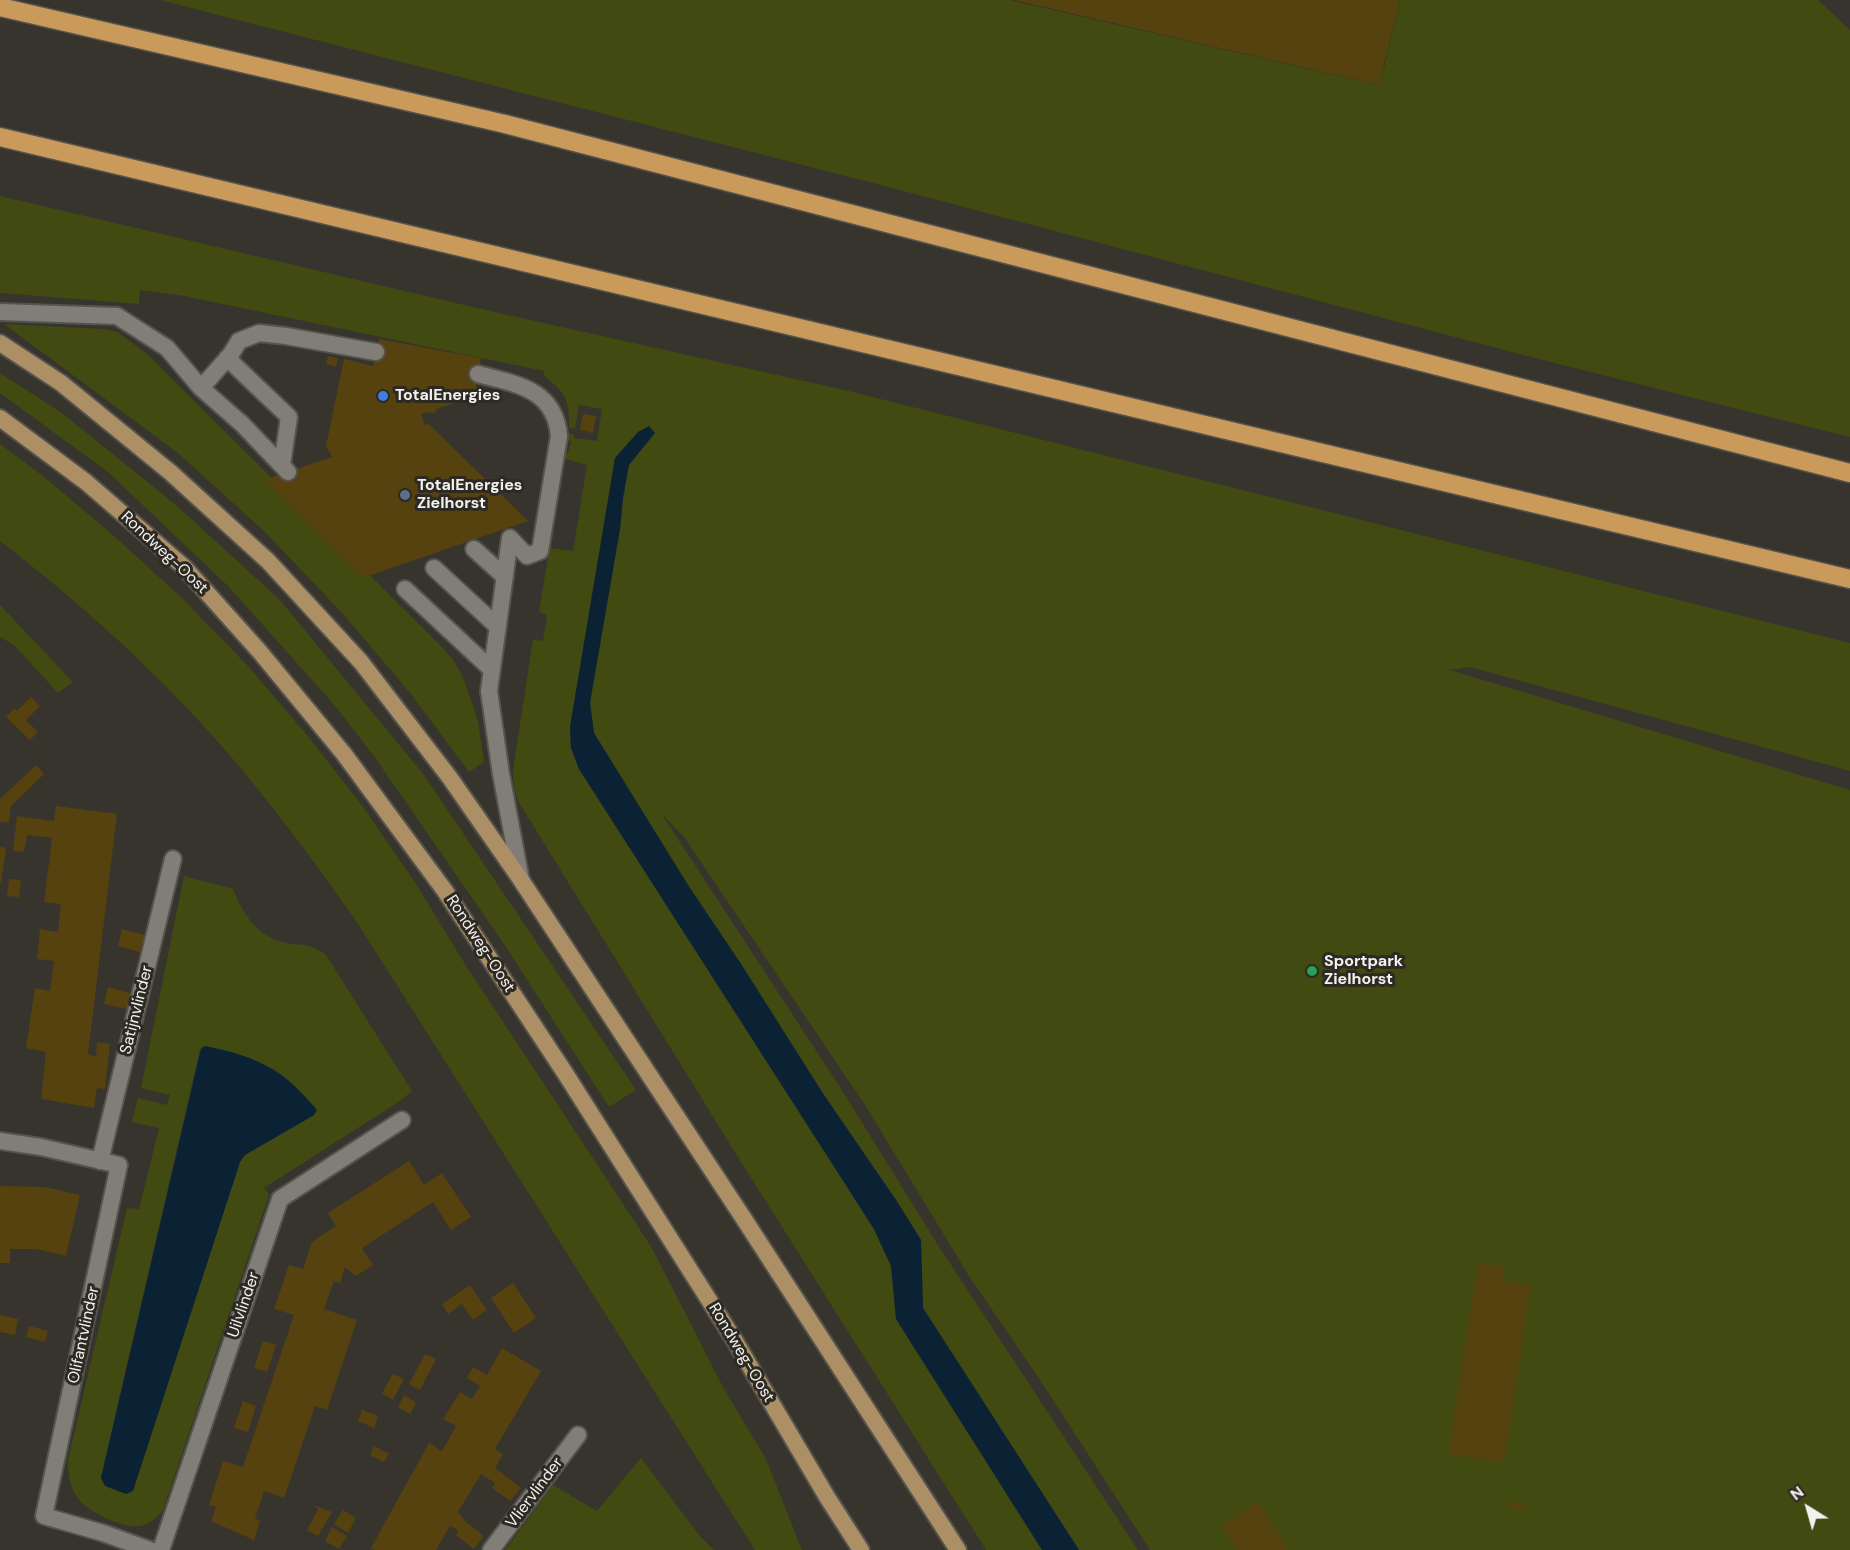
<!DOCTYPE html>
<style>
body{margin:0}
#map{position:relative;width:1850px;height:1550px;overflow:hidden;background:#37342e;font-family:"DM Sans",sans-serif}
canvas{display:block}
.north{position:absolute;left:1778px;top:1478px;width:60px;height:60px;-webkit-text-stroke:4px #2d2a24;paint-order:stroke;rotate:323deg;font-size:16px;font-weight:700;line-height:24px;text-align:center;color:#f3f1ed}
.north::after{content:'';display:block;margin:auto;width:21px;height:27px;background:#f3f1ed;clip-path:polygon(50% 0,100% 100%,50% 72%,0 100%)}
</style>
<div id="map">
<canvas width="1850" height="1550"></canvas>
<div class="north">N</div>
</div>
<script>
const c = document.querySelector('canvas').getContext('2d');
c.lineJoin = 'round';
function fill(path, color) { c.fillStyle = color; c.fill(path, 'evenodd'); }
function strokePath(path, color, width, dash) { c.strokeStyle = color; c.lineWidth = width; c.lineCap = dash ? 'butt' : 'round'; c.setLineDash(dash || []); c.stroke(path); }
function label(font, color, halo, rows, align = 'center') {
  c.font = font + ' "DM Sans",sans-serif'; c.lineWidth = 6; c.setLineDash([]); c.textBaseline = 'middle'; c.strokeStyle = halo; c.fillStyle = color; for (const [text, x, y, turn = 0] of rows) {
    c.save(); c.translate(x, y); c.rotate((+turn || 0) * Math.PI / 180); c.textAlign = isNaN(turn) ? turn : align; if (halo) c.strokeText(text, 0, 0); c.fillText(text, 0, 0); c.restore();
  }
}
const green = new Path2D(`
 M160 0H1010L1378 85 1384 68 1400 0H1818L1850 30V437L1523 355 877 184Z
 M0 196 490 311 849 391 1850 643V771L1470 667 1450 670 1850 790V1550H1150L1040 1380 969 1276 865 1105 684 837 661 813 838 1084 938 1245 1138 1550H1079L923 1308 921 1240 896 1200 824 1095 741 964 688 885 594 733 590 703 595 670 620 529 623 498 629 465 640 450 638 432 615 458 570 727 571 748 579 769 874 1229 891 1266 896 1319 1042 1550H986L736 1154 518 801 514 787 513 770 533 639 543 641 547 615 539 612 549 550 551 548 573 551 587 465 565 459 564 453H568L571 441 567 440 568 433 574 435V438L597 441 602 409 579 405 575 429 569 428C570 400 565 392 544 376V371L184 296 140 290 139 304 0 293Z
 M4 324 103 329 118 332 148 355 439 644 454 661 463 677 478 721 484 762 469 772 411 694 344 615 265 532 178 453Z
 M0 373 62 413 176 505 280 600 424 775 636 1090 609 1107 506 947 376 759 336 707 229 587 108 472 0 393Z
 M0 444 43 476 114 536 183 599 247 665 307 735 364 808 416 884 465 964 652 1248 723 1387 766 1459 802 1550H755L358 924C305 848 250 774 186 707 129 647 66 592 0 541Z
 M0 605 73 682 58 693 14 645 0 637Z
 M184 876 233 889C243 913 256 935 282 942 302 947 307 941 326 955L412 1091 400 1101 264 1188 269 1195 163 1510C157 1518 150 1524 140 1526 123 1529 87 1512 77 1497 69 1485 68 1474 68 1460L127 1208 139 1209 159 1128 132 1122 138 1098 167 1105 170 1095 141 1088ZM205 1046 272 1068 290 1081 317 1110 314 1115 245 1155 240 1162 133 1490 125 1494 101 1477 200 1049Z
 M641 1458 699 1535 714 1550H505L553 1485 597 1511Z`);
const water = new Path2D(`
 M649 426 655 433 629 465 623 498 620 529 590 703 594 733 688 885 741 964 824 1095 896 1200 921 1240 923 1308 1079 1550H1042L896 1319 891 1266 874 1229 579 769 571 748 570 727 615 458 638 432Z
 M205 1046C256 1056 283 1069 317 1110L314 1115 245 1155 240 1162 133 1491 126 1494 105 1486 101 1478 201 1049Z`);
const building = new Path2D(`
 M1014 0H1400L1379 85Z
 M379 339 481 358 476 386 481 389V394L436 409 435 413 428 412 421 414 425 425 429 424 528 521 362 578 264 480 332 457 326 446 344 359 373 366Z
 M328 356 338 358 336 367 326 364Z
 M583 414 596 416 593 433 580 430Z
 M31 697 40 706 26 720 38 732 30 740 6 717 14 708 17 711Z
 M36 765 44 774 11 806 9 823 0 822V799Z
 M56 806 117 814 88 1054 96 1056 97 1042 110 1044 105 1089 97 1088 94 1108 41 1099 46 1052 26 1048 35 988 50 991 54 961 37 959 40 929 58 932 61 904 44 902 52 838 27 835 24 852 13 851 15 833 17 816 54 821Z
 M0 847 6 848 1 883H0Z
 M9 879 21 880 19 897 7 896Z
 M122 929 145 935 140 952 118 946Z
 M108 987 131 993 126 1009 104 1004Z
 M409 1161 424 1185 442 1173 471 1217 451 1230 433 1202 362 1248 373 1265 356 1276 345 1267 340 1283 334 1281 324 1309 357 1320 327 1410 315 1406 284 1498 264 1491 255 1519 260 1521 254 1540 211 1521 216 1507 209 1505 223 1461 243 1467 294 1315 274 1309 289 1265 303 1269 312 1242 336 1226 328 1213Z
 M0 1186 44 1187 80 1195 66 1256 36 1249H10V1263H0Z
 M1478 1263 1505 1267 1503 1281 1531 1285 1504 1463 1448 1454Z
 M513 1283 536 1318 514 1333 491 1298Z
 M470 1285 487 1310 473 1320 462 1304 448 1314 442 1304Z
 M0 1315 18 1319 15 1335 0 1332Z
 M29 1326 48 1331 45 1342 26 1337Z
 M263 1341 276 1345 267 1372 254 1368Z
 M502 1348 541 1371 495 1449 503 1454 495 1468 521 1488 510 1501 492 1488 495 1483 481 1474 458 1512 466 1522 484 1536 474 1549 456 1535 459 1531 450 1526 436 1550H375L371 1548 429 1443 442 1451 456 1426 443 1419 460 1392 472 1399 480 1386 467 1378 473 1367 487 1375Z
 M425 1354 436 1359 420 1390 409 1384Z
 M393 1374 404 1379 393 1400 382 1393Z
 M404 1395 416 1403 410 1414 398 1407Z
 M243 1401 256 1406 248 1432 234 1428Z
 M362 1410 378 1416 374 1428 358 1421Z
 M374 1446 389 1454 384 1462 370 1455Z
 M1511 1501 1525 1504 1524 1510 1510 1508Z
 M1258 1502 1289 1550H1237L1221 1526Z
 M313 1505 332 1512 318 1536 307 1530 318 1509Z
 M343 1510 356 1518 348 1533 334 1524Z
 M332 1527 347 1536 339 1549 325 1541Z`);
const service = new Path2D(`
 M0 312 117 316 167 348 201 388 242 424 288 472
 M227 358 289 417 282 465
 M478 374C516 384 555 389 559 436L540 551 527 556 510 538
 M201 388 231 354 239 341 259 333 286 336 376 352
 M510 538 489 691 501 774 521 880
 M474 549 505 577
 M434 568 498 627
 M405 589 492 670`);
const minor = new Path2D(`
 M0 1141 41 1147 119 1165 44 1516 103 1533 150 1550
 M100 1161 173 859
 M161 1550 280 1199 402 1120
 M491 1550 578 1435`);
const primary = new Path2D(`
 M0 343 61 383 170 472 268 561 361 662 450 778 521 880 744 1219 958 1550
 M0 418 86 482 184 567 260 652 344 754 445 891 565 1073 735 1341 827 1497 861 1550`);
const motorway = new Path2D(`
 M0 7 505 124 1850 473
 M0 137 1850 579`);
const markers = [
 [383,396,6,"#3f7fe0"],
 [405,495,6,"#5c6f8a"],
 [1312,971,6,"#2e9e5b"]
];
const poiNames = [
 ["TotalEnergies",395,396],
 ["TotalEnergies",417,486],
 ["Zielhorst",417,504],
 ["Sportpark",1324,962],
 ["Zielhorst",1324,980]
];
const streetNames = [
 ["Rondweg-Oost",164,553,43],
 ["Rondweg-Oost",480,944,57],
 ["Satijnvlinder",137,1010,-76],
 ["Uilvlinder",244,1305,-71],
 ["Olifantvlinder",84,1335,-78],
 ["Rondweg-Oost",741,1353,59],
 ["Vliervlinder",535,1493,-53]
];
fill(green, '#404a11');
fill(water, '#0b2235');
fill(building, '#55420e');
strokePath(service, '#55534e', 20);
strokePath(minor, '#55534e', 20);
strokePath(primary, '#55534e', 20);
strokePath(motorway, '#55534e', 21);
strokePath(service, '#817e77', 16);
strokePath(minor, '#817e77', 16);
strokePath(primary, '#ac8f65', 16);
strokePath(motorway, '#c99a59', 18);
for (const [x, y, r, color] of markers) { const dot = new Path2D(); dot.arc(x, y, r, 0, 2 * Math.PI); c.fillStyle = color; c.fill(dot); strokePath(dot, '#2d2a24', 2); }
label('bold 16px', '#f3f1ed', '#2d2a24', poiNames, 'left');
label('16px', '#f3f1ed', '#2d2a24', streetNames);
</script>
